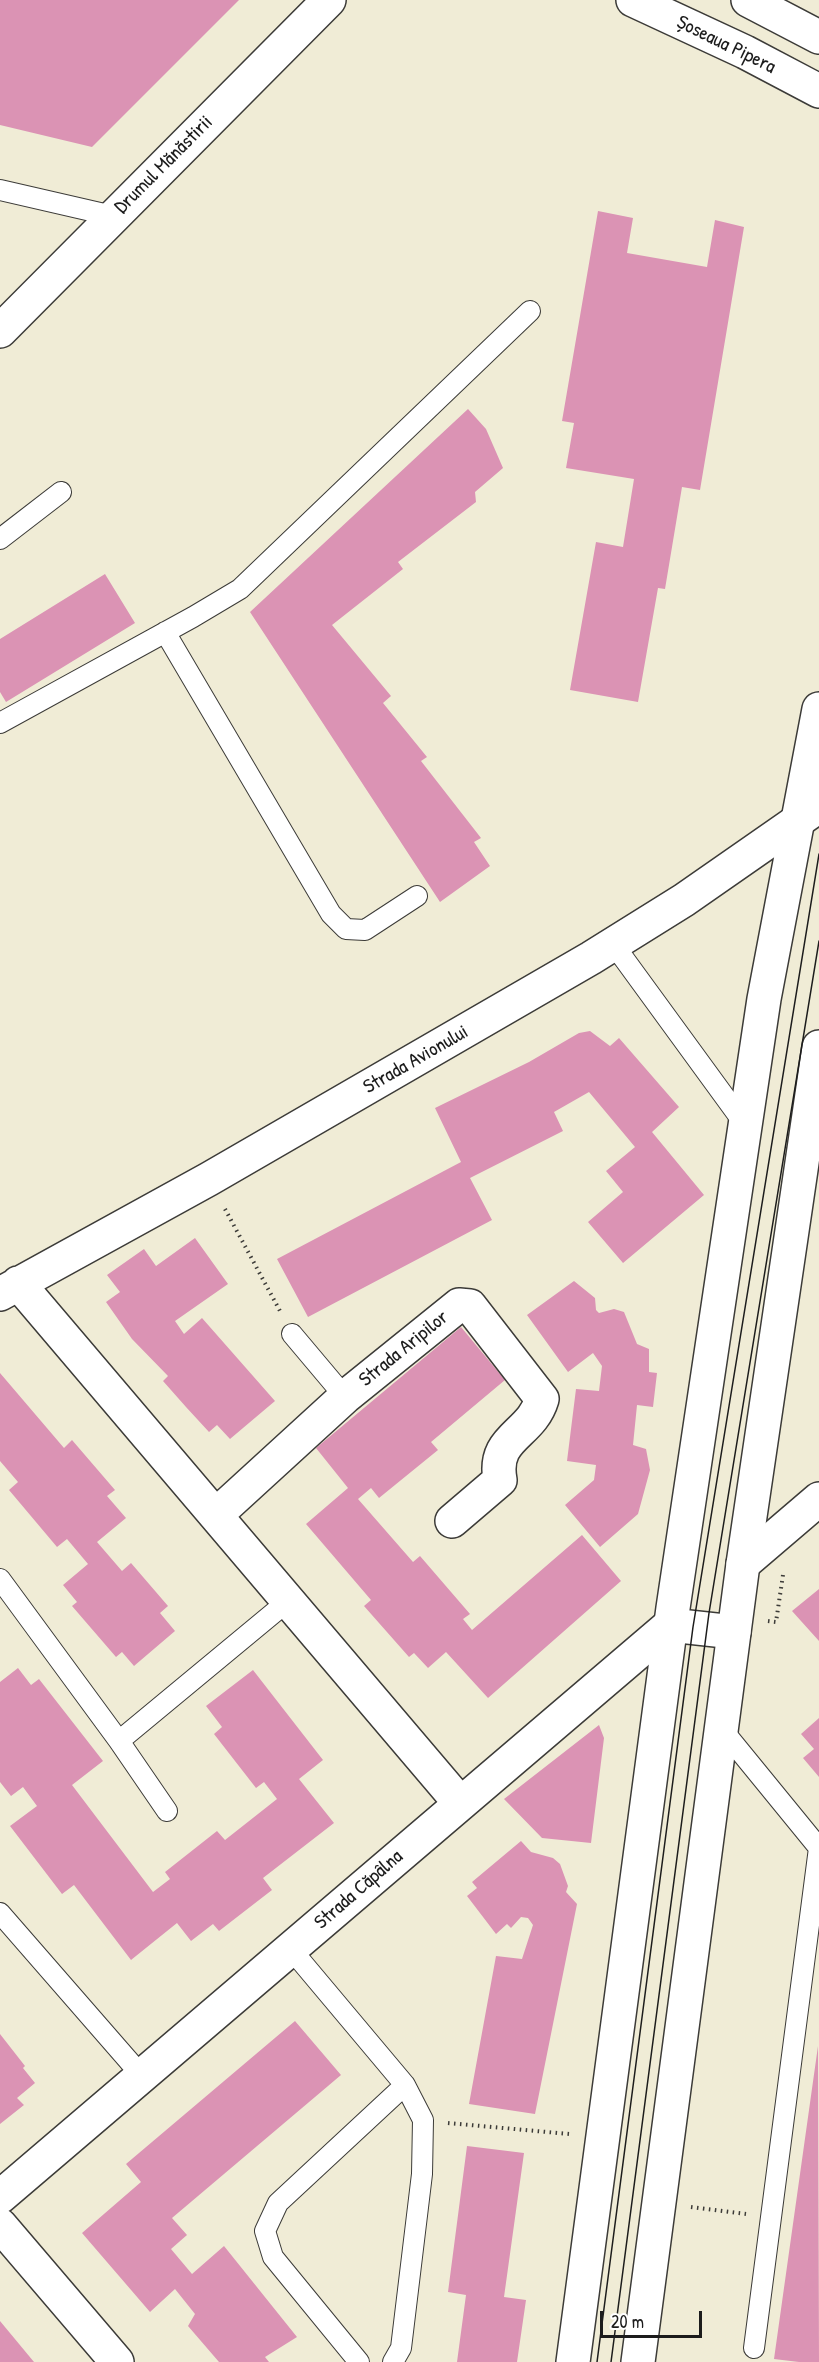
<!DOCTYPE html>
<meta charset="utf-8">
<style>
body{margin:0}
#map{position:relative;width:819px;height:2362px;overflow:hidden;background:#f0ecd6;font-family:"Patrick Hand",sans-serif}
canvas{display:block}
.scale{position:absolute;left:600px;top:2311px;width:102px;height:27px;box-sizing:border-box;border:3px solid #1c1c1c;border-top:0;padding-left:8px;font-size:18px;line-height:21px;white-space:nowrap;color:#1c1c1c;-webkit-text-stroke:4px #fff;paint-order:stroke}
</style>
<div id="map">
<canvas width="819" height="2362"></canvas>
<div class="scale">20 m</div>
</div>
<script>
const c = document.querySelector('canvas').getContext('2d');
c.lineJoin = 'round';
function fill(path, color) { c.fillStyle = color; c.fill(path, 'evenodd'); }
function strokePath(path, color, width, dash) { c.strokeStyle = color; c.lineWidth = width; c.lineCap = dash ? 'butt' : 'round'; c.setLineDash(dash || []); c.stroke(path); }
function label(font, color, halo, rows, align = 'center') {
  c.font = font + ' "Patrick Hand",sans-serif'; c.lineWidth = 4.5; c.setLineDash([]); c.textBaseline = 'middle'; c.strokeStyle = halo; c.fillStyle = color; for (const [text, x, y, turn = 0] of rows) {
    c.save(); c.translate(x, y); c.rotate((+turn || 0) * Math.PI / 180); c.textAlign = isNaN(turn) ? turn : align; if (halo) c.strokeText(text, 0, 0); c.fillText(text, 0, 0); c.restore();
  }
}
const building = new Path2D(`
 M0 0H239L92 147 0 125Z
 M598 211 633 218 627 253 707 267 715 220 744 227 700 490 682 487 665 589 658 588 638 702 570 690 596 542 623 547 634 479 566 468 574 423 562 421Z
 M468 409 486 429 503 468 475 492 476 502 398 562 403 569 332 625 391 696 383 703 427 757 421 761 481 838 474 842 490 866 440 902 250 612Z
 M105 574 135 623 6 702 0 692V639Z
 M590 1031 610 1046 619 1038 679 1107 652 1132 704 1195 623 1263 588 1222 623 1192 606 1171 635 1147 589 1092 554 1112 563 1131 470 1178 492 1220 308 1317 277 1259 461 1162 435 1108 529 1062 579 1033Z
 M195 1238 228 1284 175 1321 184 1334 202 1318 275 1401 230 1439 217 1425 209 1432 186 1407 163 1381 168 1376 132 1339 106 1302 120 1292 107 1275 144 1249 156 1266Z
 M574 1281 595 1298 596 1310 599 1313 614 1309 624 1312 637 1344 649 1349V1372L657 1373 653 1407 637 1405 633 1445 646 1449 650 1470 638 1514 600 1547 565 1505 594 1480 596 1465 567 1461 576 1389 599 1391 602 1366 593 1353 568 1372 527 1315Z
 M461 1327 505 1380 431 1442 438 1450 379 1498 371 1488 358 1499 413 1562 420 1556 470 1614 463 1619 472 1630 582 1535 621 1581 488 1698 446 1652 428 1668 414 1653 409 1657 364 1606 371 1600 306 1524 348 1488 316 1448Z
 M0 1373 64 1448 72 1440 115 1490 107 1496 126 1518 97 1542 122 1571 131 1563 168 1606 160 1613 175 1631 134 1666 122 1652 116 1657 72 1606 77 1602 63 1585 88 1564 67 1539 57 1547 9 1490 18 1482 0 1461Z
 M819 1589V1641L792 1611Z
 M18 1668 31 1685 39 1679 103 1761 72 1785 153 1892 170 1879 165 1872 217 1831 225 1840 277 1799 264 1782 256 1788 214 1734 222 1727 206 1706 253 1670 323 1760 299 1779 334 1823 263 1878 272 1890 219 1931 213 1924 191 1941 177 1923 131 1960 74 1885 62 1894 10 1826 37 1806 23 1787 11 1796 0 1782V1682Z
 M819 1718V1777L803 1758 814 1749 801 1734Z
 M599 1725 604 1738 591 1843 542 1838 504 1799Z
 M521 1841 531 1852 553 1858 560 1864 568 1886 566 1892 577 1904 535 2114 469 2104 496 1956 522 1959 533 1925 528 1918 521 1917 511 1928 507 1924 496 1934 467 1896 477 1888 472 1882Z
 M295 2021 341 2075 172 2218 187 2235 171 2249 192 2274 224 2246 297 2337 265 2357 269 2362H219L188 2326 195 2314 175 2289 150 2312 82 2233 141 2182 126 2164Z
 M0 2034 25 2066 23 2068 35 2083 17 2098 24 2105 0 2124Z
 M818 2046 819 2362H799L774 2359Z
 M467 2146 524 2153 504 2297 526 2300 517 2362H457L466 2295 448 2292Z
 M0 2321 34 2362H0Z`);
const path = new Path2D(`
 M225 1209 280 1311
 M768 1621 776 1622 783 1575
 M448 2123 569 2134
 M691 2207 746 2214`);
const lane = new Path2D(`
 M0 190 113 216
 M0 539 61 492
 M165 632 331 914 346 929 365 930 417 896
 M0 723 193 617 240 589 530 311
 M614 945 746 1126
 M292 1334 345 1397
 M0 1579 119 1741
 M721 1728 819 1848
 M167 1811 119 1741 288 1601
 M0 1913 142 2076
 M290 1948 405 2085 278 2203 265 2231 273 2257 359 2362
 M754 2348 819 1848
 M393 2362 401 2348 422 2174 423 2120 405 2085`);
const street = new Path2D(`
 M0 331 329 0
 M18 1283 460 1803
 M0 1294 209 1179 591 958 684 900 819 806
 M216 1515 345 1397 459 1305 470 1306 542 1399C531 1436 492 1436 500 1480L452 1521
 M743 1564 819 1499
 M0 2197 670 1625 734 1632
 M0 2225 117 2362`);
const secondary = new Path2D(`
 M633 0 745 52 819 91
 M748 0 819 37`);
const primary = new Path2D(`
 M573 2362 673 1608 764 999 819 709
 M638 2362 743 1564 819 1047`);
const tram = new Path2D(`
 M597 2362 693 1627 819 854
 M611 2362 709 1613 819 941`);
const streetNames = [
 ["Șoseaua Pipera",726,45,26],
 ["Drumul Mănăstirii",164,165,-45],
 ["Strada Avionului",416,1060,-30],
 ["Strada Aripilor",404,1349,-39],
 ["Strada Căpâlna",359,1890,-41]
];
fill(building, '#db93b4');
strokePath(lane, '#3c3b38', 22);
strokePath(street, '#3c3b38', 36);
strokePath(secondary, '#3c3b38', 36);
strokePath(primary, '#3c3b38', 36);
strokePath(path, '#3c3b38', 4, [1.5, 4.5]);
strokePath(lane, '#fff', 20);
strokePath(street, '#fff', 33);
strokePath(secondary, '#fff', 33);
strokePath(primary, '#fff', 33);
strokePath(tram, '#1c1c1c', 1.5);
label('20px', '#1c1c1c', '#fff', streetNames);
</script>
